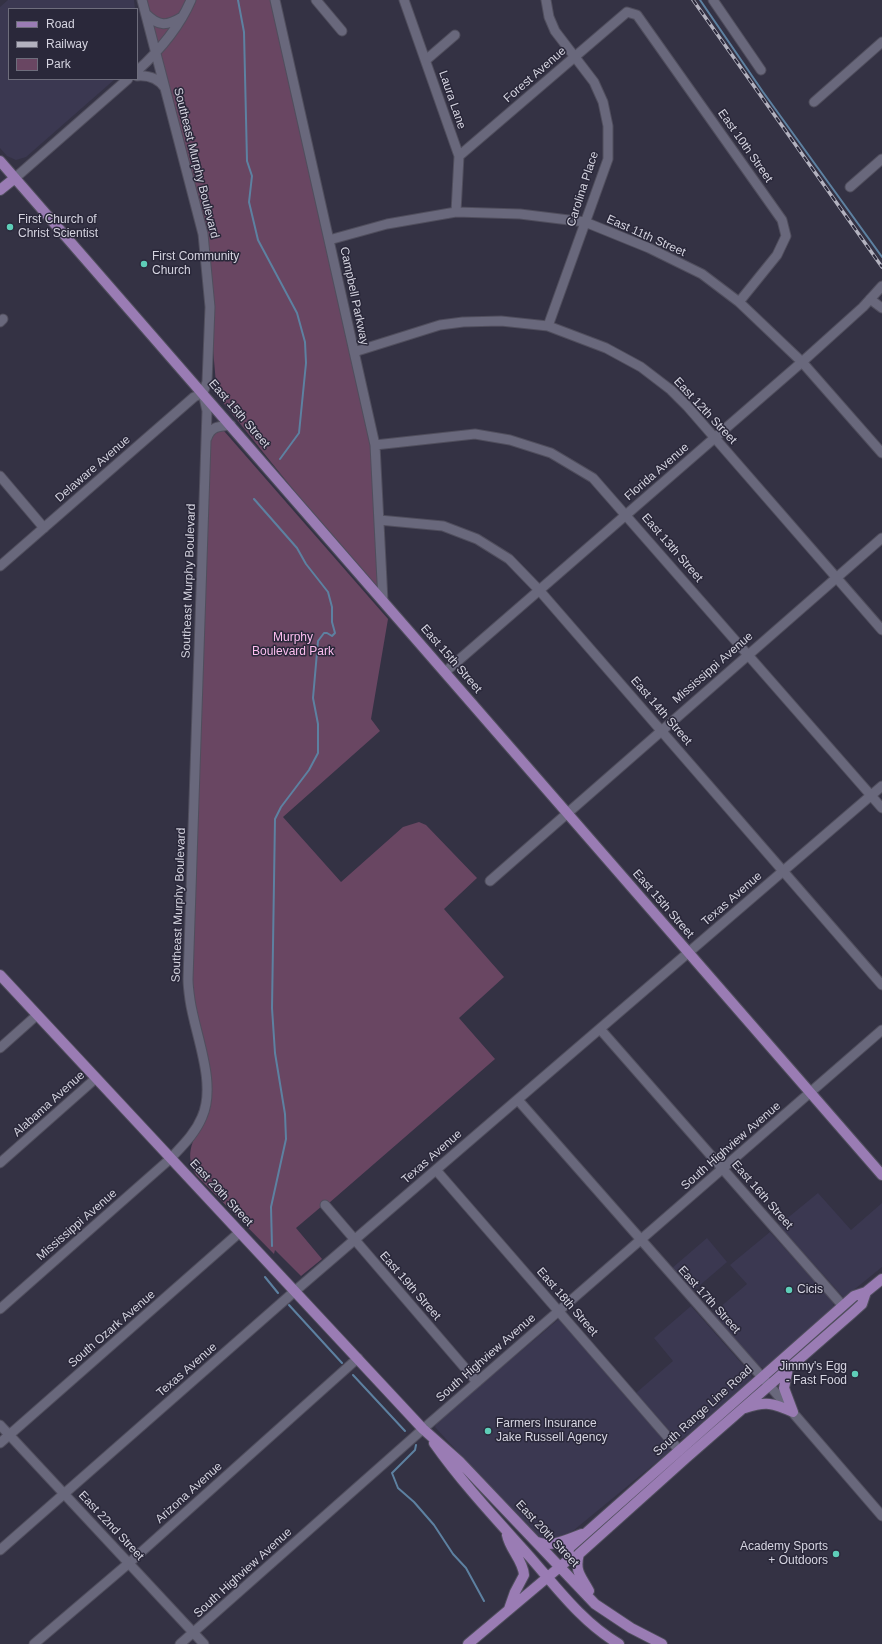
<!DOCTYPE html>
<style>
body{margin:0}
#map{position:relative;width:882px;height:1644px;overflow:hidden;background:#343244;font-family:Helvetica,sans-serif}
canvas{display:block}
.legend{position:absolute;left:8px;top:8px;width:130px;height:72px;box-sizing:border-box;background:#2a283a;border:1px solid #6e6d7c;margin:0;padding:5px 7px;list-style:none;font-size:12px;color:#d5d4e0}
.legend li{display:flex;align-items:center;gap:8px;height:20px}
.legend b{width:20px;border:1px solid #6e6d7c}
</style>
<div id="map">
<canvas width="882" height="1644"></canvas>
<ul class="legend">
<li><b style="height:5px;background:#9a7cb4"></b>Road</li>
<li><b style="height:5px;background:#b3b2bf"></b>Railway</li>
<li><b style="height:11px;background:#694662"></b>Park</li>
</ul>
</div>
<script>
const c = document.querySelector('canvas').getContext('2d');
c.lineJoin = 'round';
function fill(path, color) { c.fillStyle = color; c.fill(path, 'evenodd'); }
function strokePath(path, color, width, dash) { c.strokeStyle = color; c.lineWidth = width; c.lineCap = dash ? 'butt' : 'round'; c.setLineDash(dash || []); c.stroke(path); }
function label(font, color, halo, rows, align = 'center') {
  c.font = font + ' Helvetica,sans-serif'; c.lineWidth = 3; c.setLineDash([]); c.textBaseline = 'middle'; c.strokeStyle = halo; c.fillStyle = color; for (const [text, x, y, turn = 0] of rows) {
    c.save(); c.translate(x, y); c.rotate((+turn || 0) * Math.PI / 180); c.textAlign = isNaN(turn) ? turn : align; if (halo) c.strokeText(text, 0, 0); c.fillText(text, 0, 0); c.restore();
  }
}
const built = new Path2D(`
 M8 0H134L135 9H9V79H115L26 157 16 160 7 156 0 148V7Z
 M818 1193 851 1230 882 1203V1267L845 1297H843L779 1225Z
 M770 1232 833 1302 834 1307 765 1368H763L759 1366 711 1315 747 1284 730 1265Z
 M707 1238 727 1262 692 1292 671 1269Z
 M691 1306 751 1374 752 1380 686 1437 680 1439 675 1437 636 1393 673 1361 654 1338Z
 M559 1319 563 1320 671 1447 669 1452 574 1530 555 1542 542 1541 498 1496 435 1427 437 1422Z`);
const green = new Path2D(`
 M142 0H275L375 445 383 601 217 395 203 234Z
 M220 428 224 431 388 619 371 719 380 731 283 817 341 882 403 827 419 822 426 825 477 878 444 909 504 977 459 1018 495 1059 329 1203 322 1206 296 1228 322 1259 301 1276 275 1250 274 1254 196 1175C181 1149 199 1134 207 1110L192 993 210 437Z`);
const stream = new Path2D(`
 M238 0 244 32 247 161 252 176 249 202 258 240 297 313 305 342 306 363 299 433 280 459
 M700 0 763 92 882 257
 M254 499 297 548 306 564 328 592 332 607V622L335 633 332 636 327 633H324L318 641 313 698 318 724V753L309 770 281 807 275 819 272 1008 275 1053 285 1114 286 1139 271 1207 272 1246
 M265 1277 278 1293
 M289 1305 342 1363
 M353 1375 405 1431
 M416 1445 415 1450 392 1473 398 1488 414 1502 434 1525 453 1554 466 1568 484 1601`);
const minor = new Path2D(`
 M275 0 375 445 383 601
 M316 0 342 31
 M404 0 459 156 456 212
 M546 0 549 17 555 31 594 82 603 102 608 126V159L548 326
 M713 0 761 70
 M146 14C159 27 167 26 182 17
 M426 60 455 35
 M137 71C159 51 179 28 191 0
 M137 76C149 75 158 78 165 88
 M814 102 882 42
 M459 156 627 12 637 15 782 220 786 236 777 255 739 302
 M15 178 128 79
 M850 187 882 159
 M329 240 387 224 456 212 520 214 585 222 649 248 702 274 739 302 802 362 882 453
 M870 299 882 308
 M0 322 3 319
 M354 352 440 325 463 322 501 321 548 326 606 348 641 367 671 390 687 406 882 630
 M207 438C211 426 220 426 231 425
 M375 445 475 434 510 440 551 453 593 478 882 808
 M0 476 44 528
 M379 520 443 526 477 539 509 559 539 590 882 985
 M0 566 194 397 203 393
 M445 672 802 362 863 307 882 286
 M490 881 882 538
 M600 1029 843 1306
 M0 1048 37 1015
 M518 1100 769 1385 882 1516
 M0 1163 95 1079
 M436 1170 679 1450
 M325 1205 477 1382
 M0 1309 170 1159C182 1146 195 1134 202 1117 217 1083 195 1035 190 1000 189 993 188 986 188 979L207 411 203 393 207 382 210 307 203 234 142 0
 M0 1425 204 1644
 M0 1443 240 1232
 M0 1550 295 1291 882 786
 M34 1644 129 1563 358 1358
 M180 1644 423 1429 882 1030`);
const major = new Path2D(`
 M0 161 882 1175
 M0 190 15 178
 M0 975 423 1429 459 1461 595 1604 631 1628 662 1644
 M788 1368 784 1388 793 1412
 M745 1408C766 1401 773 1403 793 1412
 M434 1443C463 1484 497 1520 530 1557 557 1588 583 1623 619 1644
 M507 1535C510 1550 523 1560 524 1575L515 1592 509 1609
 M537 1542C552 1548 568 1539 582 1534
 M579 1554C574 1572 582 1577 589 1591
 M568 1560 569 1548 604 1517 854 1296 866 1292 882 1279
 M468 1644 568 1560 574 1559 579 1554 686 1458 851 1314 862 1304 866 1292`);
const rail = new Path2D(`
 M693 0 882 267`);
const markers = [
 [10,227,4,"#5eceb8"],
 [144,264,4,"#5eceb8"],
 [789,1290,4,"#5eceb8"],
 [855,1374,4,"#5eceb8"],
 [488,1431,4,"#5eceb8"],
 [836,1554,4,"#5eceb8"]
];
const streetNames = [
 ["Forest Avenue",535,75,-41],
 ["Laura Lane",452,100,71],
 ["East 10th Street",745,146,55],
 ["Southeast Murphy Boulevard",196,163,76],
 ["Carolina Place",583,189,-72],
 ["East 11th Street",646,236,24],
 ["Campbell Parkway",354,296,78],
 ["East 12th Street",705,411,47],
 ["East 15th Street",239,414,49],
 ["Delaware Avenue",93,469,-41],
 ["Florida Avenue",657,472,-41],
 ["East 13th Street",672,548,49],
 ["Southeast Murphy Boulevard",189,581,-88],
 ["East 15th Street",451,659,49],
 ["Mississippi Avenue",713,668,-41],
 ["East 14th Street",661,711,49],
 ["Texas Avenue",732,899,-41],
 ["East 15th Street",663,904,49],
 ["Southeast Murphy Boulevard",179,905,-88],
 ["Alabama Avenue",49,1104,-42],
 ["South Highview Avenue",731,1146,-41],
 ["Texas Avenue",432,1157,-41],
 ["East 20th Street",221,1193,47],
 ["East 16th Street",762,1195,49],
 ["Mississippi Avenue",77,1225,-41],
 ["East 19th Street",410,1286,49],
 ["East 17th Street",709,1300,48],
 ["East 18th Street",567,1302,49],
 ["South Ozark Avenue",112,1329,-41],
 ["South Highview Avenue",486,1358,-41],
 ["Texas Avenue",187,1370,-41],
 ["South Range Line Road",703,1411,-42],
 ["Arizona Avenue",189,1493,-42],
 ["East 22nd Street",111,1526,47],
 ["East 20th Street",547,1534,47],
 ["South Highview Avenue",243,1573,-42]
];
const poiNames = [
 ["First Church of",18,220],
 ["Christ Scientist",18,234],
 ["First Community",152,257],
 ["Church",152,271],
 ["Cicis",797,1290],
 ["Jimmy's Egg",847,1367,"right"],
 ["- Fast Food",847,1381,"right"],
 ["Farmers Insurance",496,1424],
 ["Jake Russell Agency",496,1438],
 ["Academy Sports",828,1547,"right"],
 ["+ Outdoors",828,1561,"right"]
];
const parkNames = [
 ["Murphy",293,638],
 ["Boulevard Park",293,652]
];
fill(built, '#3b3851');
fill(green, '#694662');
strokePath(stream, '#5d81a1', 2);
strokePath(minor, '#504e5d', 11);
strokePath(major, '#504e5d', 12);
strokePath(minor, '#69687c', 9);
strokePath(major, '#9a7cb4', 10);
strokePath(rail, '#b3b2bf', 3.5);
strokePath(rail, '#2a283a', 2, [6]);
for (const [x, y, r, color] of markers) { const dot = new Path2D(); dot.arc(x, y, r, 0, 2 * Math.PI); c.fillStyle = color; c.fill(dot); strokePath(dot, '#2a283a', 1.5); }
label('12px', '#d5d4e0', '#2a283a', streetNames);
label('12px', '#d5d4e0', '#2a283a', poiNames, 'left');
label('12px', '#fdbff0', '#2a283a', parkNames);
</script>
